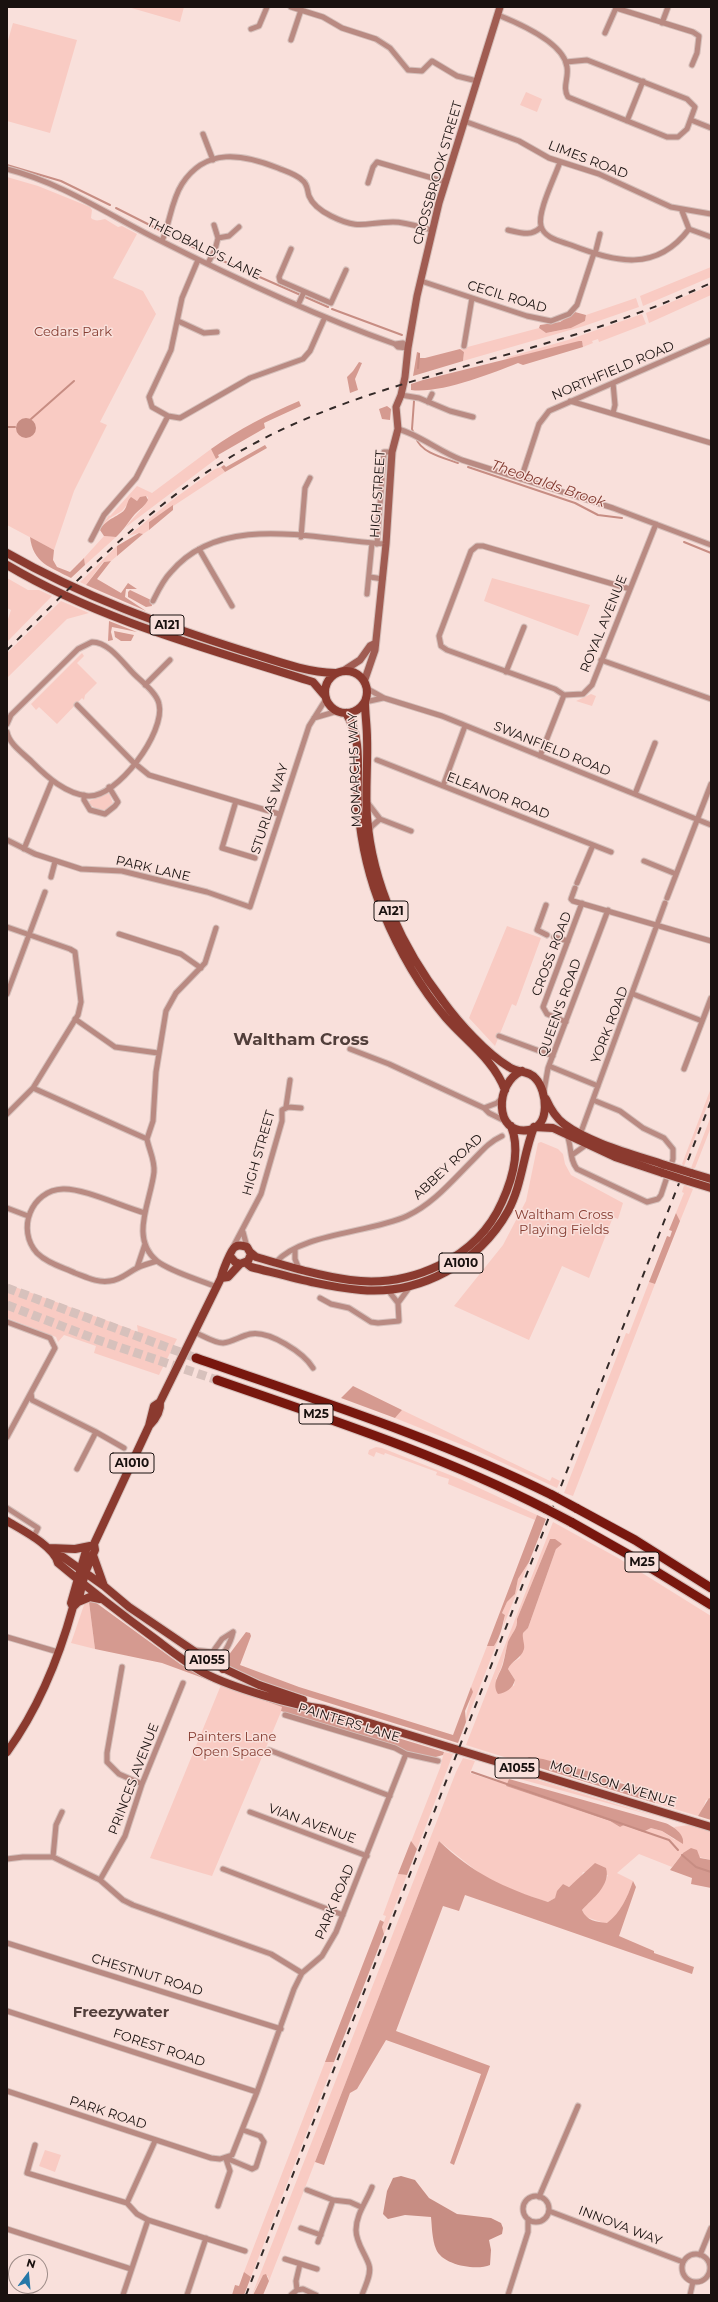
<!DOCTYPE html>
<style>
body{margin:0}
#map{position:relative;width:718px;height:2302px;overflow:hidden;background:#f9e0db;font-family:Montserrat,sans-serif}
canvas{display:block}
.frame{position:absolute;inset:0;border:8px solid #19110f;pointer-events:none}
.north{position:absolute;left:8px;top:2254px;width:40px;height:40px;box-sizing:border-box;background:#f9e0db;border:1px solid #9f8d89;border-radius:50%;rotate:16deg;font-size:11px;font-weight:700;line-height:16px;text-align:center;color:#19110f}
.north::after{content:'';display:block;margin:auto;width:14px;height:18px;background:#2678a8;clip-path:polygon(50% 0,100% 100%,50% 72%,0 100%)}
</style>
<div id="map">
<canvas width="718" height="2302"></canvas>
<div class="frame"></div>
<div class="north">N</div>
</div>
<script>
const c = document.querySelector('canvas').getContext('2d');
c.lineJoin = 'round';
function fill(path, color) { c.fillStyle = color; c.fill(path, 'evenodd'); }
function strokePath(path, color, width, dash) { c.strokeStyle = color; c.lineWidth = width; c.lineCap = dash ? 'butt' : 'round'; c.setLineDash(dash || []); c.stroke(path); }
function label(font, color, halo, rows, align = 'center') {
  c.font = font + ' Montserrat,sans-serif'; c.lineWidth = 3; c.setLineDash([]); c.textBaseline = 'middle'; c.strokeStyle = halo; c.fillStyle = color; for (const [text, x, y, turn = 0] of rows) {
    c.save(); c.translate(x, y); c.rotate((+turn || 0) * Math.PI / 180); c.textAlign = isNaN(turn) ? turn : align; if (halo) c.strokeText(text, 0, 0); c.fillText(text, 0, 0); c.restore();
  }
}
const green = new Path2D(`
 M128 7H184L180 22Z
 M13 23 77 40 50 133 7 121V44Z
 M526 92 542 99 537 112 520 105Z
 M7 177 38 186 90 207 92 210 91 218C96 222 99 220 105 219L118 227 122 226 137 234 113 278 143 291 156 314 100 422 107 425 74 491 54 550 7 525Z
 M711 267V277L643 306 640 296Z
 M711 285V295L649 323 646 313Z
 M636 298 639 307 584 326 463 361 464 352 460 349 539 328 546 333 571 328 585 321 586 315Z
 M642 314 646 324 599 342 598 339 592 341 593 343 583 347V344L511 359 505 358 568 340Z
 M211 449 216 459 126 527C131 519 148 505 148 497L146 496 126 506 122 511 110 518 101 527 109 515 110 516 137 486 152 493Z
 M221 467 225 472 149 522V530L143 534 139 533 128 536 171 501 215 469Z
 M104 536 116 537 85 565 84 558Z
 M117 546V556L111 561 103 562 86 585 80 582Z
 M7 578 28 590H39L52 596 7 642V622L11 610 7 608Z
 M492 578 590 605 578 636 484 601Z
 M61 601 89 613 67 619 7 678V653Z
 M82 653 84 656 77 663 97 683 85 695 84 700 82 698 57 724 39 707 36 710 31 704Z
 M591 694 596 696 592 706 576 701Z
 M109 793 113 803 105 810 97 809 90 805 89 801Z
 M507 926 541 938 516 1006 512 1004 495 1046 469 1018Z
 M711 1088V1096L684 1166 682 1164Z
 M711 1116V1127L695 1168H691Z
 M541 1142 558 1149 563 1154 565 1164 571 1175 623 1203 618 1219 613 1217 589 1278 562 1266 529 1340 454 1306 503 1245 526 1201 538 1143Z
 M684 1185 693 1189 680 1221 676 1213 684 1193 682 1192Z
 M649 1282 655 1284 573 1496 564 1493 626 1333 629 1334Z
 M7 1284 138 1332 137 1325 177 1339 159 1375 94 1353 96 1346 64 1335 58 1342 56 1337 7 1318Z
 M402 1410 550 1481 552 1477 560 1481 557 1488 475 1450 395 1418Z
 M376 1447 382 1448 460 1479 537 1515 535 1520 448 1484 449 1479 436 1475 437 1472 385 1453 384 1455 376 1452 374 1457 368 1454 369 1450Z
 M553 1522 618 1558 711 1616V1799L706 1800 702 1811 698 1816 655 1803 656 1800 620 1781H611L594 1773 529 1757 520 1762 466 1745ZM550 1539 556 1549 528 1628 523 1633 520 1658 509 1665 508 1669 515 1680 514 1686 496 1679C503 1667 504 1656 508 1643 511 1634 518 1629 517 1619Z
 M529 1562 503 1627 505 1615 502 1613 507 1602 515 1594 518 1579Z
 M85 1602H89L95 1649 71 1643Z
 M499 1638 466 1722C465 1710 474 1696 471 1687L487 1646H494Z
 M221 1685 283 1707 212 1876 150 1858Z
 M444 1752 453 1754 417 1849 411 1842 440 1768Z
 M463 1758 475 1761 470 1773 498 1782 499 1777 509 1779 506 1786 610 1821 620 1827 624 1825 643 1832 651 1828 662 1831 675 1840 680 1834 674 1827 689 1825 711 1831V1860L683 1853 672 1867 639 1854 617 1873 633 1881C627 1898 621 1912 607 1924L586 1917 582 1910 603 1886 608 1875 583 1872 580 1879 568 1887 563 1884 555 1898 548 1902 510 1890 479 1873 439 1841 269 2281 268 2276 263 2275 252 2295 456 1772Z
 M499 1768 658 1817 498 1773Z
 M398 1874 407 1875 384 1934 382 1927 386 1916 383 1915Z
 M325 2062H334L251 2277 244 2272Z
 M45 2150 61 2155 55 2172 39 2166Z`);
const forest = new Path2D(`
 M575 312 586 315 585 321 571 328 546 333 539 328 540 325 560 322Z
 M579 341H582L583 347 523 365 518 363C491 374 439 394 411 390V384L423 380Z
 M460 349 464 352 463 361 413 376 417 352 420 353V358H425Z
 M359 362 362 363 355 379 358 390 350 393 347 377 353 371Z
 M299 401 301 406 264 423 265 428 218 455 219 457 216 459 211 449C239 429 268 414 299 401Z
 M387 406 391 409 390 420 382 419 379 409Z
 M265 445 267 448 225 472 221 467 224 465 226 467Z
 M146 496 148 500C145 506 140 509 135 514 128 522 124 530 116 537L104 536 100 530C105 519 122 515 125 509 128 504 127 501 131 497L137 501 140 497Z
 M173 505V510L149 530V522Z
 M139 533 143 534 117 556V546Z
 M30 537 54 550 53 560 57 567 70 572 84 558 85 565 71 578C50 567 33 563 30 537Z
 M111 561 97 579 121 593 128 583 137 589H126L125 597 146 611 86 585 104 562Z
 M130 590 151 600 152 606 146 607 128 597V592Z
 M109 621 137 632 112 627 111 632 113 640 108 641Z
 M114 631 134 635 131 641H121L115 637Z
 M676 1213 680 1221 655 1284 649 1282 667 1236 670 1237 672 1231 669 1230Z
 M353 1386 402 1410 395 1418 341 1398Z
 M537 1515 546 1519 529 1562 518 1579 515 1594 507 1602 502 1613 505 1615C502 1627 501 1635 494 1646H487Z
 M550 1539H555L562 1544 556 1549 528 1628 523 1633C522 1638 525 1645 524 1649 521 1659 511 1661 508 1669L515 1680C513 1688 506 1693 498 1694 491 1683 500 1675 503 1664 505 1657 506 1649 508 1642 511 1634 518 1629 517 1619Z
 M89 1602H95L180 1664 201 1675 277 1701 444 1752 443 1755 432 1758 421 1756 281 1711 282 1707 162 1663 95 1649Z
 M246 1632 250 1633 251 1636 240 1665 299 1687 453 1735 471 1687 473 1692 465 1711 466 1722 458 1743 271 1685 231 1668 227 1663 228 1656Z
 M529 1757 543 1759 594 1773 611 1781 653 1791 656 1795 655 1803 520 1762Z
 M509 1779 665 1823C673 1826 685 1834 683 1844L662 1831 651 1828 643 1832 624 1825 620 1827 610 1821 506 1786Z
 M709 1798 711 1799V1820L698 1816Z
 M411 1841 417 1849 407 1875 398 1874Z
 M439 1841C472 1873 504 1888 548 1902L555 1898 557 1891 563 1884 569 1887 595 1863 606 1868C611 1885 593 1898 582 1910 587 1921 596 1922 607 1923 621 1912 627 1898 633 1881L636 1887 619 1936 654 1951V1953L694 1967 692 1974 465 1895 459 1911 443 1906 396 2031 490 2066 454 2165 450 2163 481 2074 386 2040 357 2089 350 2093 324 2165 315 2162Z
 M691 1848 697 1850 700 1858 711 1860V1888L691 1884 692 1878 670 1870 683 1853Z
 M380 1920 384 1922 382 1927 384 1934 334 2062H325Z
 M244 2272 251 2277 244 2295H232L235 2285 239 2286Z
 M266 2274 269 2281 263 2295H253L263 2275Z`);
const water = new Path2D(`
 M16 428a10 10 0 1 1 20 0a10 10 0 1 1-20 0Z
 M401 2176 415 2180 429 2198 457 2214 491 2218 501 2223 503 2228 502 2234 489 2240 491 2250 490 2265C476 2271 442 2265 436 2249 432 2239 432 2227 431 2217L405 2215 388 2219 383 2214 387 2191 393 2178Z`);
const stream = new Path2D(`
 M7 165 61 181 110 205
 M116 208 207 254
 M214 257 328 307
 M332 309 402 335
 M418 368 419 354
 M414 401 412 429 414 434
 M31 419 74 381
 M7 427H15
 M416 438C421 453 444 458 458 463
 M468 467 575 503 598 515 622 518
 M684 542 711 553
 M472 1772 669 1840 678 1850
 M682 1855 696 1867 711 1872`);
const motorwayTunnel = new Path2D(`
 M7 1288 196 1358
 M7 1305 98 1340 217 1380`);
const minor = new Path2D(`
 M291 7 323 17 342 28 376 39 390 48 408 70 422 71 432 61 457 76 477 81
 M498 15C518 23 564 43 567 67 569 78 562 87 568 97L667 137H678L687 129 695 107 687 99 587 60 566 62
 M662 23 668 7
 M251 29 259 26 267 7
 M605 33 616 8 693 32 699 36 697 53 692 65
 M291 40 301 10
 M691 120 711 128
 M464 121 519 141 549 158 599 174 671 207 711 214
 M627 121 643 81
 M203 134 213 160
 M560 162C555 177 537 212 541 226 544 238 560 241 571 245 615 262 656 273 689 229
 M7 169C62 183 107 214 157 239 234 278 313 315 395 344L398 347 408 348
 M368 183 373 167 377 162 446 182
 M682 211 689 229 711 237
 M214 225 218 238 229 236 239 227
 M508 230C521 233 531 237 541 227
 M162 241C170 223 171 201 182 184 206 147 243 154 278 168 285 171 296 174 302 180 308 184 307 190 309 196 313 206 323 212 331 216 361 231 365 222 393 222 406 222 420 227 432 230
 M291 249 279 277 280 281 331 303 346 270
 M595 254 600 234
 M198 260 182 298 171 350 149 397 152 407 168 416 180 418 250 378 303 359 310 351 325 317
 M208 263 215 250 218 238
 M421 281 527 316 551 321 569 314 577 305 594 253
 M298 305 304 292
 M178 321 204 333 217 332
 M395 344 403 343 408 348
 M464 346 472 298
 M401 395 419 398 450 411 473 417
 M570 401 711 443
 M428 402 432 394
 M613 413 615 405 613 383
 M398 429C420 435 440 452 462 460L613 508 711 545
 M521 479 539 424 549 411 711 340
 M301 537 305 488 310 478
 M91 540 104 515 136 478 168 416
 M377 544 384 452H392
 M199 549 232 606
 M370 577 383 579
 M367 594 372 543
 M153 601C158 591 163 580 171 572 222 511 317 540 386 544
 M601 660 711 699
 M506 672 524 627
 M145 685 170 660
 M366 688 384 698 442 716 711 825
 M564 695 555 689 447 650 441 646 439 636 471 551 477 546H483L630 589
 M365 702 383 698
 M77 705 133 762 149 775 279 814
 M314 718 338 711
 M7 724 11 715 78 649 92 642C109 642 123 663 134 674 142 682 157 693 159 704 166 732 117 798 88 796 66 794 47 777 32 762 24 754 9 744 7 732
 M540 756 564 695 583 694 592 685 656 524
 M377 760 611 852
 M443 786 465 726
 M635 794 655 743
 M84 795V800L90 810 105 814 115 806 118 802 109 787
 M236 801 222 848 255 858
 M367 802 380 819 411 831
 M369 831 372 826 380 819
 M7 840 35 854 81 869 122 871 207 892 250 907 309 726 326 699
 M24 849 52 781
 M644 861 676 874
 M51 877 55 862
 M577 883 593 845
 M575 888 571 899 573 901 711 941
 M667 898 711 784
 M546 905 537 930 547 935
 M7 927 70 949 75 952 81 1002 78 1015 33 1088 7 1114
 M119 934 181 954 201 968
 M554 937 568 941
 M7 994 45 892
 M633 994 702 1021
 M75 1019 115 1047 158 1053
 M566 1022 547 1014 543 1007 582 903
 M499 1036 553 1056
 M350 1049 389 1064 484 1108 489 1113 505 1121
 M549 1066 598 1086
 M684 1069 711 998
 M33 1088 147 1139
 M544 1091 548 1068 608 910
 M286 1107 290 1080
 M484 1108 497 1103 502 1098
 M581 1132 665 903
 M567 1135C572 1147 569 1159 577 1169L647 1202 658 1199 661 1195 673 1159V1149L664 1138 643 1128 620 1111 593 1100
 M147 1139 153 1121 156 1072 166 1011 176 993 205 963 216 928
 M147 1139C149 1150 155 1160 154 1172 151 1201 129 1238 157 1261 171 1272 200 1280 217 1287
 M572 1155 586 1145
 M7 1208 28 1216
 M145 1213C123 1207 83 1188 63 1189 31 1190 16 1230 37 1253 47 1263 62 1267 75 1273 86 1277 97 1283 110 1281 121 1280 127 1273 137 1268 143 1265 150 1263 157 1261
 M243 1232 247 1247
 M233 1247 261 1194 282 1121V1110L288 1107 301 1108
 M295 1249V1259L299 1269
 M276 1262C302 1233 370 1233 407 1216 433 1204 452 1181 472 1161 482 1151 489 1142 502 1136
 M137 1268 145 1244
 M320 1298 331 1304 349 1308 371 1322 378 1323 399 1321 398 1303 387 1289
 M398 1303 409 1288
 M7 1322 50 1338 55 1348 7 1437
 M194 1332C202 1335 214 1343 223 1343 232 1342 241 1336 250 1334 269 1330 304 1353 313 1368
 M31 1393 32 1400 96 1432 124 1448
 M77 1469 96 1432
 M7 1508 38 1528 33 1538
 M7 1637 58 1652
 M195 1650 212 1652
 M211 1661C222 1661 231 1642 233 1632
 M122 1667 107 1753V1762L119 1774 142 1784
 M203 1672 210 1662 209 1657 222 1639 233 1632
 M285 1715 395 1748 406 1754
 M269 1750 390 1796
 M406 1754 438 1761
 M250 1812 367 1856
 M53 1857 56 1825 62 1812
 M7 1859 23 1857H53L100 1880 123 1900 133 1905 271 1954 302 1973
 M223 1869 343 1915
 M100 1880 125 1836 142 1784 183 1683
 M7 1943 281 2029
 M7 2011 257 2092
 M7 2091 211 2158 220 2159 232 2155 257 2092 294 1989 302 1973 322 1956 336 1932 406 1754
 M35 2145 27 2173 127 2203 137 2214 148 2220 245 2251
 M226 2158 252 2169 256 2167 264 2142 260 2136 243 2130
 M307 2190 333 2200 350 2202 361 2207
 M523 2209a13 13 0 1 1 26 0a13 13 0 1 1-26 0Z
 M539 2197 578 2106
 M127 2203 155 2141
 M218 2206 230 2171 226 2159
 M549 2211 683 2262
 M301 2228 321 2235
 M7 2229 131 2269
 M318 2242 333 2200
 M682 2268a14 14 0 1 1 28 0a14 14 0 1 1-28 0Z
 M700 2255 711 2228
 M285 2259 317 2269
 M297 2290 303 2289 316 2295
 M123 2295 148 2220
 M187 2295 206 2238
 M291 2295 297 2290 296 2281 300 2264
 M362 2295C365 2286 372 2274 369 2265 365 2253 356 2243 356 2230 356 2214 367 2201 372 2187
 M508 2295 528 2232V2219
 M690 2295 693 2282`);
const secondary = new Path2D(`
 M343 671 360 660 370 646 374 644
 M364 682 375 650 386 544 392 452 398 429 396 407 401 395 405 377 408 348 417 296 439 203 500 7`);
const primary = new Path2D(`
 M7 553C82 596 162 625 244 651 274 660 304 672 335 673
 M7 565C101 621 210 649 313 682L325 696
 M325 692a21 21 0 1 1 42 0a21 21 0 1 1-42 0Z
 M365 702C365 714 367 726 367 738 368 764 365 790 367 817 372 884 403 949 443 1001 459 1023 486 1053 509 1067 518 1073 529 1070 536 1079 547 1091 551 1126 529 1130 493 1136 495 1082 522 1071
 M346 713C364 741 356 774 358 807 361 842 369 879 383 912 399 951 419 986 446 1018 466 1041 494 1060 505 1090
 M546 1099C550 1108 555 1117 564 1124 589 1143 635 1155 665 1165
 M534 1127 553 1128 615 1157 663 1173
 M691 1173 711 1179
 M688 1181 711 1188
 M250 1252 256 1257C287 1266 319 1276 350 1280 410 1288 477 1259 502 1202 513 1178 521 1151 511 1126
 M246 1263 251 1267C287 1276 324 1287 361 1290 420 1295 479 1263 508 1211 522 1185 523 1155 534 1127
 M221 1278 228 1277 240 1264
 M149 1426C156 1419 161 1412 160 1402
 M7 1521C22 1530 54 1546 58 1563 89 1589 121 1614 154 1638 170 1650 186 1663 204 1673 233 1688 292 1705 324 1709L711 1827
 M49 1548 75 1549 90 1546
 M93 1555 104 1586
 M56 1556 63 1557 104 1586 129 1607 210 1662 259 1685 303 1700
 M78 1602 90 1597 100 1599
 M73 1607 78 1602 85 1573 95 1550 94 1544 149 1426 154 1406 160 1402 221 1278C222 1273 231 1249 235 1247 239 1244 243 1246 247 1247L251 1254 248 1261 240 1264 235 1262 230 1256
 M221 1656 223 1669
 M7 1752C38 1709 59 1658 73 1607L71 1603 87 1547`);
const motorway = new Path2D(`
 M196 1358C316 1400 437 1438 552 1495
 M217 1380C329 1419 440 1455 546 1509
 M576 1508 635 1540 711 1588
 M571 1522 631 1556 711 1605`);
const rail = new Path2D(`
 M7 650C85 573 161 492 259 441 350 393 450 372 547 343 603 327 658 307 711 283
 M246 2295 711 1101`);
const primaryBridge = new Path2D(`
 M665 1165 691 1173
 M663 1173 688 1181`);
const motorwayBridge = new Path2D(`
 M552 1495 576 1508
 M546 1509 571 1522`);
const shields = [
 [167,625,34],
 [391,911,34],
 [461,1263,44],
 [316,1414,34],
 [132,1463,44],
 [642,1562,34],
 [207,1660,44],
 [517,1768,44]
];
const shieldNames = [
 ["A121",167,625],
 ["A121",391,911],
 ["A1010",461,1263],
 ["M25",316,1414],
 ["A1010",132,1463],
 ["M25",642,1562],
 ["A1055",207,1660],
 ["A1055",517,1768]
];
const streetNames = [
 ["LIMES ROAD",588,160,21],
 ["CROSSBROOK STREET",438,173,-74],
 ["THEOBALD'S LANE",204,249,26],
 ["CECIL ROAD",507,297,17],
 ["NORTHFIELD ROAD",613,371,-23],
 ["HIGH STREET",378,494,-86],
 ["ROYAL AVENUE",604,624,-68],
 ["SWANFIELD ROAD",552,749,22],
 ["MONARCHS WAY",355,770,-92],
 ["ELEANOR ROAD",498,796,21],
 ["STURLAS WAY",270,809,-72],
 ["PARK LANE",153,869,13],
 ["CROSS ROAD",552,954,-69],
 ["QUEEN'S ROAD",560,1008,-70],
 ["YORK ROAD",610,1025,-69],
 ["HIGH STREET",259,1153,-74],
 ["ABBEY ROAD",448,1167,-43],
 ["PAINTERS LANE",349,1723,17],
 ["PRINCES AVENUE",134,1779,-69],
 ["MOLLISON AVENUE",613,1784,17],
 ["VIAN AVENUE",312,1824,20],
 ["PARK ROAD",335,1902,-67],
 ["CHESTNUT ROAD",147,1975,17],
 ["FOREST ROAD",159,2048,18],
 ["PARK ROAD",108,2113,18],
 ["INNOVA WAY",620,2226,21]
];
const parkNames = [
 ["Cedars Park",73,332],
 ["Waltham Cross",564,1215],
 ["Playing Fields",564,1230],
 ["Painters Lane",232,1737],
 ["Open Space",232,1752]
];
const waterNames = [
 ["Theobalds Brook",548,484,19]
];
const quarterNames = [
 ["Freezywater",121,2013]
];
const districtNames = [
 ["Waltham Cross",301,1040]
];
fill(green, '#f9cbc3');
fill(forest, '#d59a90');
fill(water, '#c78d83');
strokePath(stream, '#c78d83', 2);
strokePath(motorwayTunnel, '#d7c1bc', 9, [9, 4.5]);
strokePath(minor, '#d5bfba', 7);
strokePath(secondary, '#d5bfba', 9);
strokePath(primary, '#d5bfba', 10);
strokePath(motorway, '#d5bfba', 11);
strokePath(minor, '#b98a82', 5);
strokePath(secondary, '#a05c52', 7);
strokePath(primary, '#8b3a2f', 8);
strokePath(motorway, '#78170e', 9);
strokePath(rail, '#342a28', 2, [7, 7]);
strokePath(primaryBridge, '#d5bfba', 10, []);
strokePath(motorwayBridge, '#d5bfba', 11, []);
strokePath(primaryBridge, '#8b3a2f', 8);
strokePath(motorwayBridge, '#78170e', 9);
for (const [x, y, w] of shields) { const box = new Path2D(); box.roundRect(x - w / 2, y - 10, w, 20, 3); c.fillStyle = '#f9e0db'; c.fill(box); strokePath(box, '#19110f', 1); }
label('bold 12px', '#19110f', null, shieldNames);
label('13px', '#19110f', '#f9e0db', streetNames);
label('13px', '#863d32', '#f9e0db', parkNames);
label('italic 14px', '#81382e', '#f9e0db', waterNames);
label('bold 15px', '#513e3a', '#f9e0db', quarterNames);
label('bold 17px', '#513e3a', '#f9e0db', districtNames);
</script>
